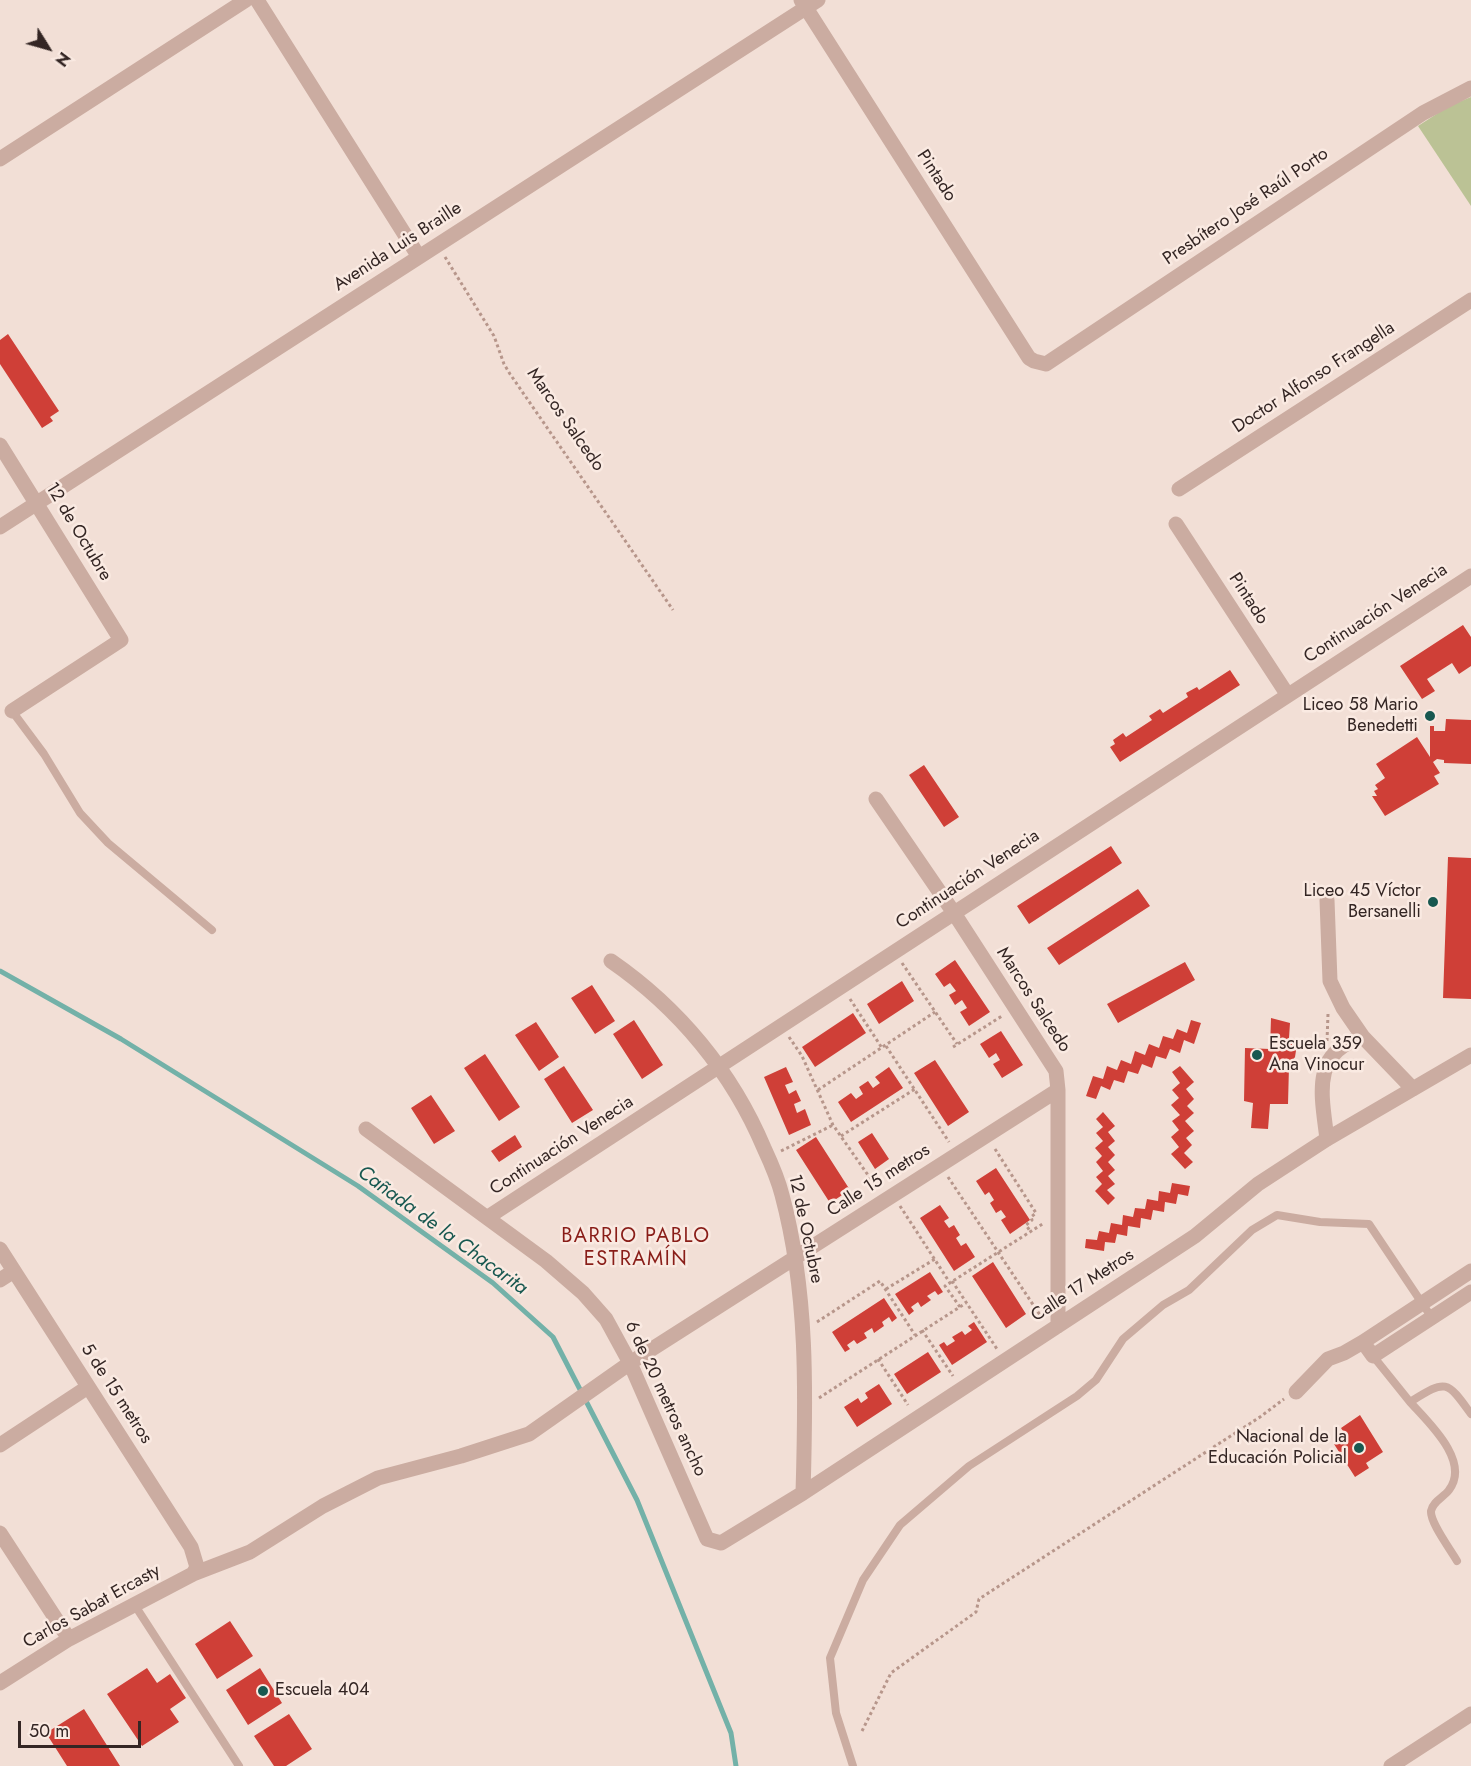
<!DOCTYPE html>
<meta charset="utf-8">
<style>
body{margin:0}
#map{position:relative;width:1471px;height:1766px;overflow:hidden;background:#f2dfd6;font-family:Jost,sans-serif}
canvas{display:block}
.north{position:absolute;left:18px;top:18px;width:60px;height:60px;-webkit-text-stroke:4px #faeae2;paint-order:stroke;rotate:127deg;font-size:16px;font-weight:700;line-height:24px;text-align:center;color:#342624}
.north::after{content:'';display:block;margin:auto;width:21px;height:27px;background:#342624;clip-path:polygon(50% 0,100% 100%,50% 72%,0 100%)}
.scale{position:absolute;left:18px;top:1721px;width:123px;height:27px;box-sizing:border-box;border:3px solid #342624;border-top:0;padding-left:8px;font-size:18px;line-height:21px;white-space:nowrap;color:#342624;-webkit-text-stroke:4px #faeae2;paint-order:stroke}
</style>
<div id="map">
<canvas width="1471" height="1766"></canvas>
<div class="north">N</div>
<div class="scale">50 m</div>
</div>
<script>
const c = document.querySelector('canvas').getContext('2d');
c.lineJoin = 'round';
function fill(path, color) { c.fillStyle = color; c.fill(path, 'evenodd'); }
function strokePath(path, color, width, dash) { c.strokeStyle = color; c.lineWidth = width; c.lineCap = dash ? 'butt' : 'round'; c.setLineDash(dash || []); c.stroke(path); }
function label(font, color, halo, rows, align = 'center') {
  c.font = font + ' Jost,sans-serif'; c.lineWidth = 5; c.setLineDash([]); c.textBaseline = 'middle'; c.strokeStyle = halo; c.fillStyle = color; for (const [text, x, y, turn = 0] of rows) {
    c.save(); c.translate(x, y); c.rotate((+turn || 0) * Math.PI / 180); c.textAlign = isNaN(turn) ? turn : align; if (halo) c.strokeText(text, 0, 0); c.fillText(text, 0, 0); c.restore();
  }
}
const green = new Path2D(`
 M1471 97V206L1418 126 1449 106Z`);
const stream = new Path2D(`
 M0 971 121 1039 358 1186 493 1283 553 1337 637 1500 731 1733 736 1766`);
const building = new Path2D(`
 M8 334 59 411 50 417 53 421 42 428 0 364V340Z
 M1463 625 1471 637V666L1459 674 1452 663 1427 679 1435 691 1422 699 1400 666Z
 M1230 670 1240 685 1120 762 1110 747 1115 744 1113 740 1123 733 1126 737 1152 720 1149 716 1160 709 1163 713 1188 697 1186 693 1197 687 1199 690Z
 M1446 719 1471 720V764L1444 763V760L1437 759 1433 762 1440 773 1434 776 1439 784 1385 816 1372 796H1377L1374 791 1378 789 1375 785 1385 778 1376 764 1417 737 1430 757V726H1434V731H1445Z
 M924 765 959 817 944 827 909 775Z
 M1111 846 1122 863 1029 924 1017 906Z
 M1448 857 1471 858V999L1443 998Z
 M1138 889 1150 906 1059 965 1047 948Z
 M955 960 990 1012 969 1026 960 1012 967 1008 962 1000 955 1005 949 995 956 991 950 983 944 987 935 974Z
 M1185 962 1195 980 1118 1023 1107 1004Z
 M902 981 914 1001 879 1024 867 1004Z
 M592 985 615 1021 595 1034 571 998Z
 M853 1013 866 1033 815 1067 802 1047Z
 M1271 1018 1290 1023 1289 1038H1298L1295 1057 1289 1066 1288 1104H1270L1268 1129 1251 1128 1253 1103 1244 1101 1245 1048 1270 1049Z
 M634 1020 663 1065 642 1079 613 1034Z
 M1191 1020 1201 1023 1194 1044 1184 1040 1180 1053 1170 1049 1166 1059 1156 1056 1152 1068 1142 1064 1138 1074 1128 1071 1124 1083 1114 1080 1110 1090 1101 1086 1096 1099 1086 1096 1093 1076 1103 1079 1107 1066 1117 1070 1121 1060 1131 1064 1135 1051 1145 1055 1149 1044 1159 1048 1163 1036 1173 1039 1177 1029 1187 1033Z
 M536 1022 559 1057 539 1071 515 1035Z
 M1001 1031 1023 1065 1002 1078 993 1064 1000 1060 996 1053 989 1058 980 1044Z
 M485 1054 520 1107 499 1121 464 1068Z
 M935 1060 969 1112 948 1126 914 1073Z
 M564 1066 593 1110 572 1123 544 1079Z
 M1180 1066 1194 1082 1186 1089 1194 1099 1187 1106 1194 1113 1185 1121 1194 1131 1186 1138 1192 1145 1184 1153 1193 1162 1185 1169 1171 1154 1179 1147 1171 1137 1179 1130 1172 1121 1180 1115 1171 1105 1179 1098 1172 1090 1180 1083 1172 1072Z
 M786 1067 793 1082 785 1085 789 1094 796 1090 801 1101 794 1104 797 1113 805 1109 811 1125 789 1135 764 1077Z
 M889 1067 903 1088 851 1122 838 1102 851 1093 856 1099 863 1094 859 1087 868 1081 873 1088 880 1083 875 1077Z
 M431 1095 455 1131 434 1144 411 1108Z
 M1103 1112 1115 1126 1108 1132 1115 1141 1108 1147 1115 1155 1108 1162 1115 1170 1108 1176 1115 1184 1107 1190 1115 1198 1108 1205 1095 1191 1102 1184 1096 1177 1103 1171 1096 1162 1102 1156 1095 1148 1103 1141 1096 1133 1103 1127 1096 1119Z
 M872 1133 889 1159 875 1169 858 1142Z
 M515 1135 522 1147 499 1162 491 1151Z
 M816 1137 850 1190 830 1203 796 1150Z
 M996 1168 1030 1220 1010 1234 1001 1220 1006 1217 1001 1210 996 1213 990 1203 994 1200 989 1192 985 1195 976 1181Z
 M1172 1183 1190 1186 1188 1196 1178 1194 1176 1204 1165 1202 1164 1212 1153 1210 1151 1220 1141 1218 1140 1228 1128 1226 1127 1236 1117 1234 1115 1243 1105 1242 1104 1251 1085 1248 1086 1239 1097 1240 1099 1231 1109 1233 1111 1223 1122 1225 1123 1215 1133 1217 1135 1208 1145 1209 1147 1199 1158 1201 1159 1191 1170 1193Z
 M940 1205 949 1218 944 1221 949 1228 954 1225 960 1235 956 1238 961 1246 966 1243 975 1257 954 1271 920 1218Z
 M993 1262 1026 1314 1006 1328 972 1276Z
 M930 1272 943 1292 938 1295 935 1291 927 1296 931 1300 921 1307 918 1302 911 1307 914 1311 909 1315 895 1294Z
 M884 1298 897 1318 892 1322 889 1317 882 1322 884 1326 874 1333 872 1328 864 1333 867 1338 857 1344 854 1340 847 1345 850 1349 845 1352 832 1332Z
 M974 1322 987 1342 952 1365 939 1345 944 1342 947 1346 955 1341 952 1337 962 1331 965 1335 972 1330 968 1326Z
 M928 1352 941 1372 907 1394 894 1374Z
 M879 1384 892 1404 857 1427 844 1407 858 1398 861 1403 868 1398 865 1393Z
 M1360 1415 1383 1452 1366 1463 1369 1468 1355 1477 1334 1444 1346 1436 1341 1428Z
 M230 1621 253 1656 217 1679 195 1644Z
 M147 1668 157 1683 170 1674 186 1698 170 1709 179 1722 142 1746 107 1694Z
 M260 1668 282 1703 248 1725 226 1690Z
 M84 1709 120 1766H67L46 1733Z
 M289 1714 312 1749 286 1766H274L254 1736Z`);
const path = new Path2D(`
 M445 257 494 336 504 364 510 374 673 610
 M902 963 957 1044
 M850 999 882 1048
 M789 1037 802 1056 833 1125 877 1188
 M1327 1041 1328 1014
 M886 1046 949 1142
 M953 1047 1002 1016
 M818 1090 935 1012
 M841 1136 915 1089
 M995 1149 1036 1213 1031 1217 1032 1220 1026 1225 1030 1231
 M781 1151 833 1125
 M948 1177 1042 1318
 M900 1206 950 1283
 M952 1281 997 1349
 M886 1289 935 1259
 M960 1307 945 1286 1044 1223
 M817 1322 880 1281 915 1335
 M922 1330 953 1376
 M878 1359 908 1405
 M819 1398 966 1303
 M862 1731 891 1673 976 1612 979 1599 1260 1417 1284 1399`);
const service = new Path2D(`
 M12 711 44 754 80 813 108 843 212 930
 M1373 1356 1410 1402C1446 1380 1446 1379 1471 1414
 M1410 1402C1428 1422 1471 1461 1449 1490 1444 1497 1433 1501 1431 1511 1430 1523 1451 1550 1457 1561
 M134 1604 239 1766
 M853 1766 836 1713 830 1658 863 1580 900 1525 969 1466 1077 1396 1096 1380 1123 1339 1163 1305 1189 1290 1252 1230 1277 1215 1320 1222 1369 1224 1432 1318`);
const minor = new Path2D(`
 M257 0 419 257
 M801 0 1029 358 1034 361 1046 364 1423 113 1471 88
 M0 159 246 0
 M0 445 121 640 12 711
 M1179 489 1471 300
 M1176 524 1287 694
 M0 527 818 0
 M876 799 954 913 1056 1071 1058 1090V1326
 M1327 900 1330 981 1343 1008 1363 1037 1413 1089
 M611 961C679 1008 732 1072 764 1148 771 1163 778 1179 782 1195 808 1292 806 1393 803 1493
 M366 1129 546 1261 583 1293 606 1319 630 1363 707 1539 721 1543 803 1493 1195 1236 1258 1184 1327 1139 1471 1055
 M1327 1139C1322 1097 1310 1052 1363 1037
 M488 1217 1471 576
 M0 1249 191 1547 197 1567 193 1574 69 1639 0 1683
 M0 1280 14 1271
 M1363 1342 1373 1356 1471 1292
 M1296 1392 1328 1359 1344 1353 1363 1342 1471 1271
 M0 1445 88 1387
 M0 1533 69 1639
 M193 1574 250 1552 323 1506 378 1478 461 1456 529 1434 630 1363 1058 1090
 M1391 1766 1471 1714`);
const markers = [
 [1430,716,6,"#185850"],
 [1433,902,6,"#185850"],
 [1257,1055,6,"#185850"],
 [1359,1448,6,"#185850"],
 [263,1691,6,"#185850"]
];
const streetNames = [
 ["Pintado",936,176,57],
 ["Presbítero José Raúl Porto",1246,207,-34],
 ["Avenida Luis Braille",398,247,-33],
 ["Doctor Alfonso Frangella",1314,378,-33],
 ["Marcos Salcedo",565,420,55],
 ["12 de Octubre",78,532,59],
 ["Pintado",1248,599,57],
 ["Continuación Venecia",1376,614,-33],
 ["Continuación Venecia",968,880,-33],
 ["Marcos Salcedo",1033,1000,57],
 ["Continuación Venecia",562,1146,-33],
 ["Calle 15 metros",879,1181,-33],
 ["12 de Octubre",805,1229,78],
 ["Calle 17 Metros",1083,1286,-33],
 ["5 de 15 metros",116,1394,57],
 ["6 de 20 metros ancho",665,1399,65],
 ["Carlos Sabat Ercasty",92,1607,-29]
];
const poiNames = [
 ["Liceo 58 Mario",1418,706],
 ["Benedetti",1418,727],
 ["Liceo 45 Víctor",1421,892],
 ["Bersanelli",1421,913],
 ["Escuela 359",1269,1045,"left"],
 ["Ana Vinocur",1269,1066,"left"],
 ["Nacional de la",1347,1438],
 ["Educación Policial",1347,1459],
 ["Escuela 404",275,1691,"left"]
];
const waterNames = [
 ["Cañada de la Chacarita",442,1231,36]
];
const neighbourhoodNames = [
 ["BARRIO PABLO",636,1237],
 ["ESTRAMÍN",636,1260]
];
fill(green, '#bbc295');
strokePath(stream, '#73b1a8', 5);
fill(building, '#cf3f37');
strokePath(path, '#b7968b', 3, [3, 3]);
strokePath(service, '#cbaca1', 8);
strokePath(minor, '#cbaca1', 15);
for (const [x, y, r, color] of markers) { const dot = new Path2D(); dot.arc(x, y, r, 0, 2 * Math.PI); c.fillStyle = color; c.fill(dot); strokePath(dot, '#faeae2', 2); }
label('18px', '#342624', '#faeae2', streetNames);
label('18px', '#342624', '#faeae2', poiNames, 'right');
label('italic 20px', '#185850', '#faeae2', waterNames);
c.letterSpacing = '1.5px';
label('20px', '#891d18', '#faeae2', neighbourhoodNames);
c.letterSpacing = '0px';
</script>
